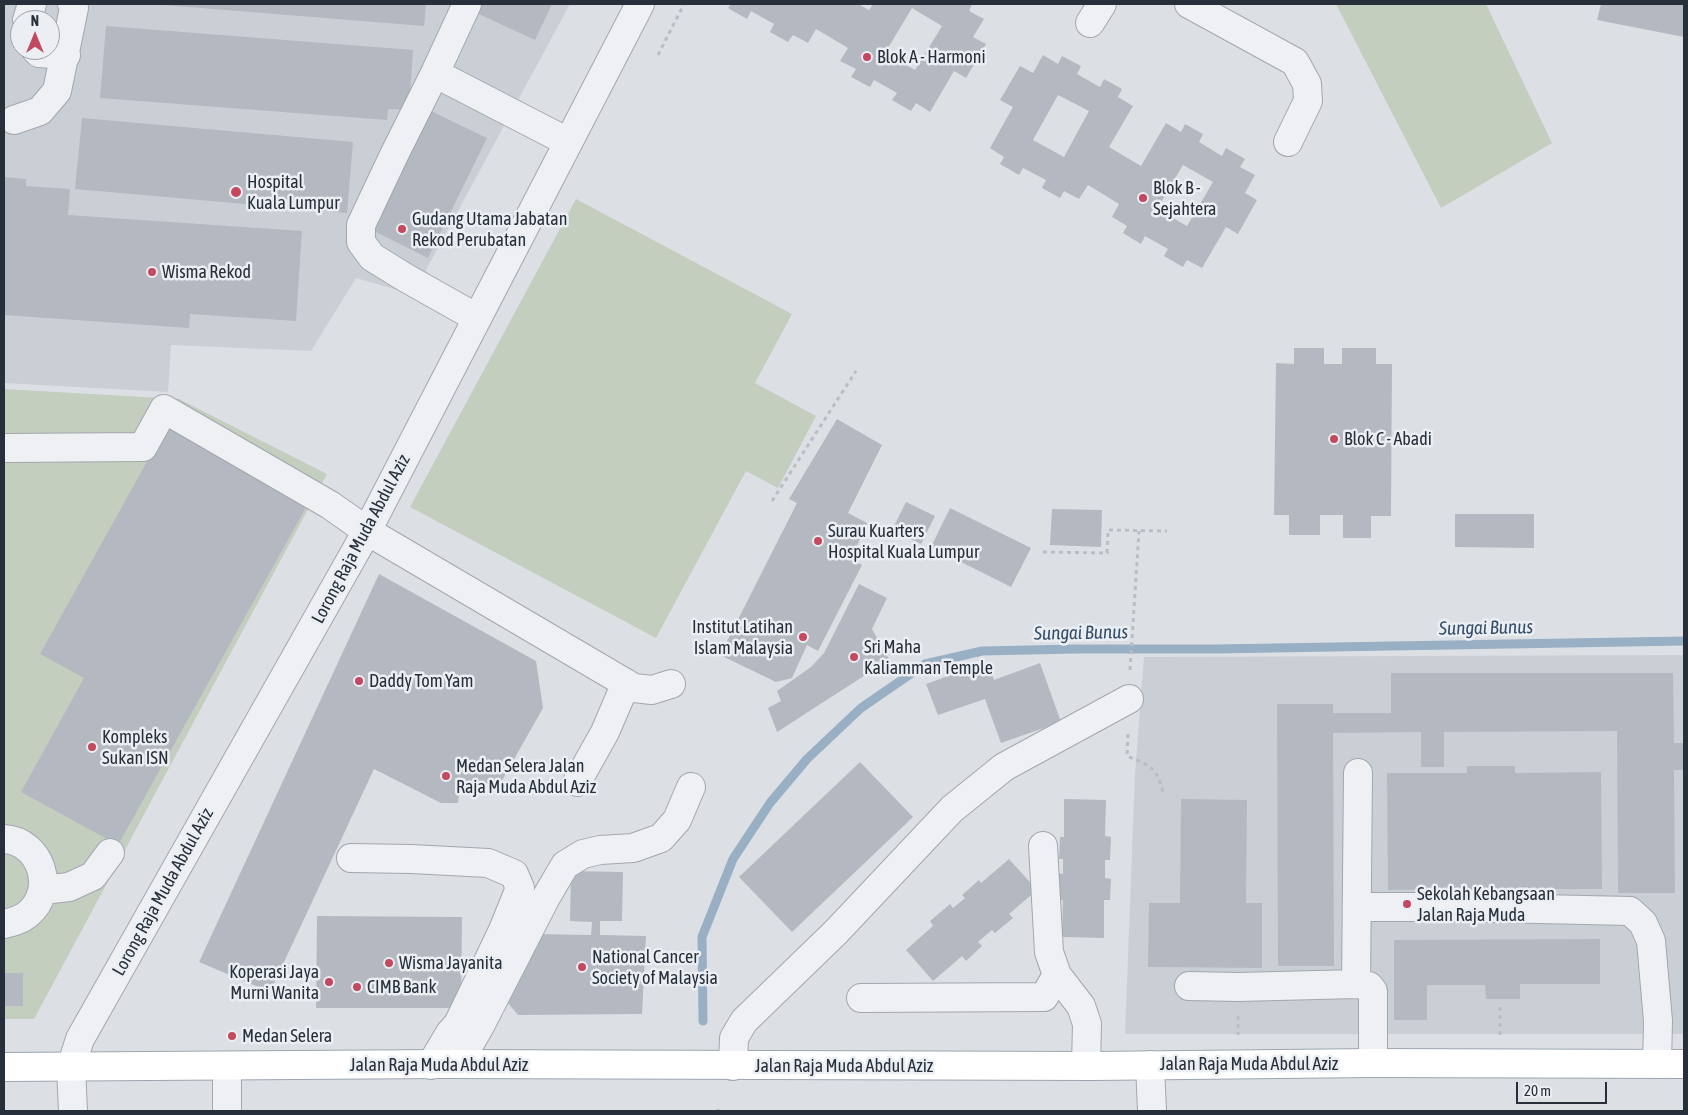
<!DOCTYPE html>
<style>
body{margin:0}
#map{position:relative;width:1688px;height:1115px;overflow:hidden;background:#dce0e5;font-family:"Asap Condensed",sans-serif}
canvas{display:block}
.frame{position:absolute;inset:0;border:5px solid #272f3a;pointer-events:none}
.north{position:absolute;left:10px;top:10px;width:50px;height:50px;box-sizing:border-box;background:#ebeff3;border:1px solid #9da2a9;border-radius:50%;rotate:0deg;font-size:14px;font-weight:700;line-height:20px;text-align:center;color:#272f3a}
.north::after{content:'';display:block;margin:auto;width:18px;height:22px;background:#c24960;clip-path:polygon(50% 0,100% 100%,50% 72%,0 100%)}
.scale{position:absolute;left:1516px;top:1082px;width:91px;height:22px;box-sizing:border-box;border:2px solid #272f3a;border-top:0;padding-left:6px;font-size:15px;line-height:18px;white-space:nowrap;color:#272f3a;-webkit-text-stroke:4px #ebeff3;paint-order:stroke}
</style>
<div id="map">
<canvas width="1688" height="1115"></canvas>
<div class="frame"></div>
<div class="north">N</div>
<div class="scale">20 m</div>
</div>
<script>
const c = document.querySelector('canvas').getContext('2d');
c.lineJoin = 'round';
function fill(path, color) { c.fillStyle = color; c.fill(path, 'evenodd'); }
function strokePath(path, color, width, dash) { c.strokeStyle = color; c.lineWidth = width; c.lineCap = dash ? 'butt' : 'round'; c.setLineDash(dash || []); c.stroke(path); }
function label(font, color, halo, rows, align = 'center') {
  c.font = font + ' "Asap Condensed",sans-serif'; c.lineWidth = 5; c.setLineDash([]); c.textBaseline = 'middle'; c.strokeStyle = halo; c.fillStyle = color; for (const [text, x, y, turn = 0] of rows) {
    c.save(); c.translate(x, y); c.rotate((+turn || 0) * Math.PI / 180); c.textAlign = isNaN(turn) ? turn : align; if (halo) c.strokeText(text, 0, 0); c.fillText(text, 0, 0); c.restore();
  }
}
const built = new Path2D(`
 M4 4H570L426 270 432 281 421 297 356 278 311 351 171 345 168 392 4 383ZM20 20H50V50H20Z
 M1684 655V1034H1125L1135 774 1144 657Z`);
const green = new Path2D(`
 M1336 4H1486L1552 143 1441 208Z
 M576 199 792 314 755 383 816 416 778 488 746 471 656 638 410 507Z
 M4 389 179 399 327 474 34 1019H4Z`);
const stream = new Path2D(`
 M703 1021 702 937 733 859 770 803 807 759 861 708 925 664 982 651 1076 649H1216L1684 641`);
const building = new Path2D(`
 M163 4H426L424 26 163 5Z
 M473 4H552L535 40 470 10Z
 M731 4H858L869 10 873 4H972L969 11 984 19 973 37 986 44 966 78 954 71 930 112 916 103 911 111 892 100 897 93 874 80 870 87 851 77 856 69 840 61 848 48 816 29 808 43 793 35 788 42 770 32 774 24 751 11 747 19 728 8ZM912 8 942 26 915 70 885 53Z
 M1601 4H1684V37L1597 20Z
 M106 26 413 50 409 110 388 109 387 120 100 98Z
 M1043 55 1058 64 1062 56 1081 66 1077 74 1100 87 1104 79 1122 89 1118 97 1133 106 1109 147 1141 166 1166 123 1181 132 1185 124 1203 134 1199 142 1222 156 1226 148 1245 159 1240 167 1255 175 1245 193 1257 200 1238 234 1226 227 1202 268 1187 260 1183 267 1164 256 1168 249 1145 236 1141 244 1123 233 1127 226 1112 217 1119 204 1088 185 1079 199 1064 191 1060 198 1042 188 1046 180 1023 168 1019 175 1000 164 1004 157 990 148 1013 107 1000 100 1020 66 1033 73ZM1058 95 1089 111 1064 157 1033 140ZM1183 165 1213 182 1187 226 1157 209Z
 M431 111 487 138 428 258 372 230Z
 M82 118 353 142 347 213 75 189Z
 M4 177 26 179V186L70 189 68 215 302 231 296 321 190 314 189 328 4 315Z
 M1294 348H1324V364H1342V348H1376V364H1392L1391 516H1371V538H1343V515H1320V535H1289V515H1274L1276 363 1294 364Z
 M837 419 882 445 848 513 867 523 851 559 862 565 818 651 807 645 792 678 776 682 720 655 797 503 789 499Z
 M168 424 309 502 118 845 21 792 84 678 40 654Z
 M906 502 935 516 921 544 892 530Z
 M950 508 1031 548 1011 587 931 547Z
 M1052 509 1102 510 1101 547 1050 545Z
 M1455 514H1534V548L1455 547Z
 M379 574 536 661 543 708 500 784H460L458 803H441L374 769 270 992 199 962Z
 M859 584 887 598 872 629 890 661 867 674 777 732 768 708 781 701 777 691 811 667 824 653Z
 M987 662 994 680 1040 663 1061 722 1001 743 985 699 938 715 926 684Z
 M1391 673H1673L1674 743H1684V770H1674L1675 893H1618L1617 731 1444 732V767H1421V732L1333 733 1334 966H1278L1277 704H1333V713H1391Z
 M860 762 913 817 792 932 739 877Z
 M1467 766H1515V773L1601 772 1602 889H1519V899L1472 900V889L1388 890 1387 773H1467Z
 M1064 799 1106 800 1105 836 1111 837 1110 860H1105V878L1111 879 1110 900H1104V938L1062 937 1063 900H1057L1058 873 1063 874V859H1059L1060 837H1064Z
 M1181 799 1247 800 1246 903H1262V968L1148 967 1149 903H1180Z
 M1009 859 1037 890 1009 914 1013 918 995 933 992 930 978 942 982 946 966 961 962 956 933 981 906 950 933 926 930 921 950 904 953 908 965 898 962 895 979 880 981 883Z
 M571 871 623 872 622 921H600V935L646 936 642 1014 518 1015 503 997 537 934 591 935 592 922 570 921Z
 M317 916 462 917 461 1008H316Z
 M1600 939V984H1520V999H1486L1485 985H1427V1020H1394V940Z
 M4 973H23V1006H4Z`);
const path = new Path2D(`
 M658 55 684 4
 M772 501 856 371
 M1043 552 1107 553 1108 530 1167 531
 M1130 670 1139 531
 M1128 734 1127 756C1151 766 1156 766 1163 792
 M1500 1007V1036
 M1238 1016V1035
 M718 1111V1109`);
const minor = new Path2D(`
 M467 4 435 73 394 155 361 225V242L372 257 406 278 477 318
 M1189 4 1295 62 1307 84 1308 101 1288 142
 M27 20 32 4
 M1090 23 1102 4
 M36 50 39 53 66 55
 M448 80 568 142
 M14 120 40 111 57 91 74 8 72 4
 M4 448 143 447 164 409 330 505 367 531 634 688 652 690 671 684
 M577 782 605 732 626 683
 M4 839C41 841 57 890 28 914 21 920 13 922 4 924
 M1043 846 1049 952 1057 975 1081 1006 1087 1024 1086 1065
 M351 858 411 859 488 863 514 874 520 888 503 930 458 1024 450 1033 431 1065
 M43 890 69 887 93 876 110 853
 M1358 907H1447L1630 911 1643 923 1651 941 1658 1021 1657 1064
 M1356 984 1358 773
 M1189 986 1238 987 1356 984 1369 986 1373 991V1063
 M861 998 1044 997 1057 975
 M458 1064 480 1026 545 899 565 865 583 854 600 850 633 848 661 838 677 820 691 787
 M1150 1065 1152 1111
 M733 1066 734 1038 744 1021 836 932 952 809 1004 767 1129 699
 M73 1111 71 1067 80 1039 367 531 640 4
 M227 1111V1066`);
const major = new Path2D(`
 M4 1067 443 1064 1093 1066 1373 1063 1684 1064`);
const markers = [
 [867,57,5,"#c24960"],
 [236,192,6,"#c24960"],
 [1143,198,5,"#c24960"],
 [402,229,5,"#c24960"],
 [152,272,5,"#c24960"],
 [1334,439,5,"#c24960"],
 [818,541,5,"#c24960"],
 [803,637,5,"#c24960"],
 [854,657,5,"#c24960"],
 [359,681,5,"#c24960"],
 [92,747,5,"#c24960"],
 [446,776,5,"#c24960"],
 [1407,904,5,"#c24960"],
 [389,963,5,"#c24960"],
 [582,967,5,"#c24960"],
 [329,982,5,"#c24960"],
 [357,987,5,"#c24960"],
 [232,1036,5,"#c24960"]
];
const poiNames = [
 ["Blok A - Harmoni",877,57],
 ["Hospital",247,182],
 ["Kuala Lumpur",247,203],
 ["Blok B -",1153,188],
 ["Sejahtera",1153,209],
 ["Gudang Utama Jabatan",412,219],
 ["Rekod Perubatan",412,240],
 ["Wisma Rekod",162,272],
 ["Blok C - Abadi",1344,439],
 ["Surau Kuarters",828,531],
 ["Hospital Kuala Lumpur",828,552],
 ["Institut Latihan",793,627,"right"],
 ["Islam Malaysia",793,648,"right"],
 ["Sri Maha",864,647],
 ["Kaliamman Temple",864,668],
 ["Daddy Tom Yam",369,681],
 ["Kompleks",102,737],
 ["Sukan ISN",102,758],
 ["Medan Selera Jalan",456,766],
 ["Raja Muda Abdul Aziz",456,787],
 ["Sekolah Kebangsaan",1417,894],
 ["Jalan Raja Muda",1417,915],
 ["National Cancer",592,957],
 ["Society of Malaysia",592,978],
 ["Wisma Jayanita",399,963],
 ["Koperasi Jaya",319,972,"right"],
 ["Murni Wanita",319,993,"right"],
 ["CIMB Bank",367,987],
 ["Medan Selera",242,1036]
];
const streetNames = [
 ["Lorong Raja Muda Abdul Aziz",361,539,-62],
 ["Lorong Raja Muda Abdul Aziz",163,892,-61],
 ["Jalan Raja Muda Abdul Aziz",1249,1064],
 ["Jalan Raja Muda Abdul Aziz",439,1065],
 ["Jalan Raja Muda Abdul Aziz",844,1066]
];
const waterNames = [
 ["Sungai Bunus",1486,628,-1],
 ["Sungai Bunus",1081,633,-1]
];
fill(built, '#cacfd6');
fill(green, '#c3cebe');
strokePath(stream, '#99afc3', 9);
fill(building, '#b4b9c1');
strokePath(minor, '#a2a7ae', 30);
strokePath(major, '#9da5b0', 30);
strokePath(path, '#babec4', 3, [4, 4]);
strokePath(minor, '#eef0f4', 28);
strokePath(major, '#fff', 28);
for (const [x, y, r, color] of markers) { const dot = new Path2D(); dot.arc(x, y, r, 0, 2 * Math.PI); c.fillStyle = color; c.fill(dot); strokePath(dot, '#ebeff3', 2); }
label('18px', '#272f3a', '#ebeff3', poiNames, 'left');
label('18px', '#272f3a', '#ebeff3', streetNames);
label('italic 19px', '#354f6a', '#ebeff3', waterNames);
</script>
